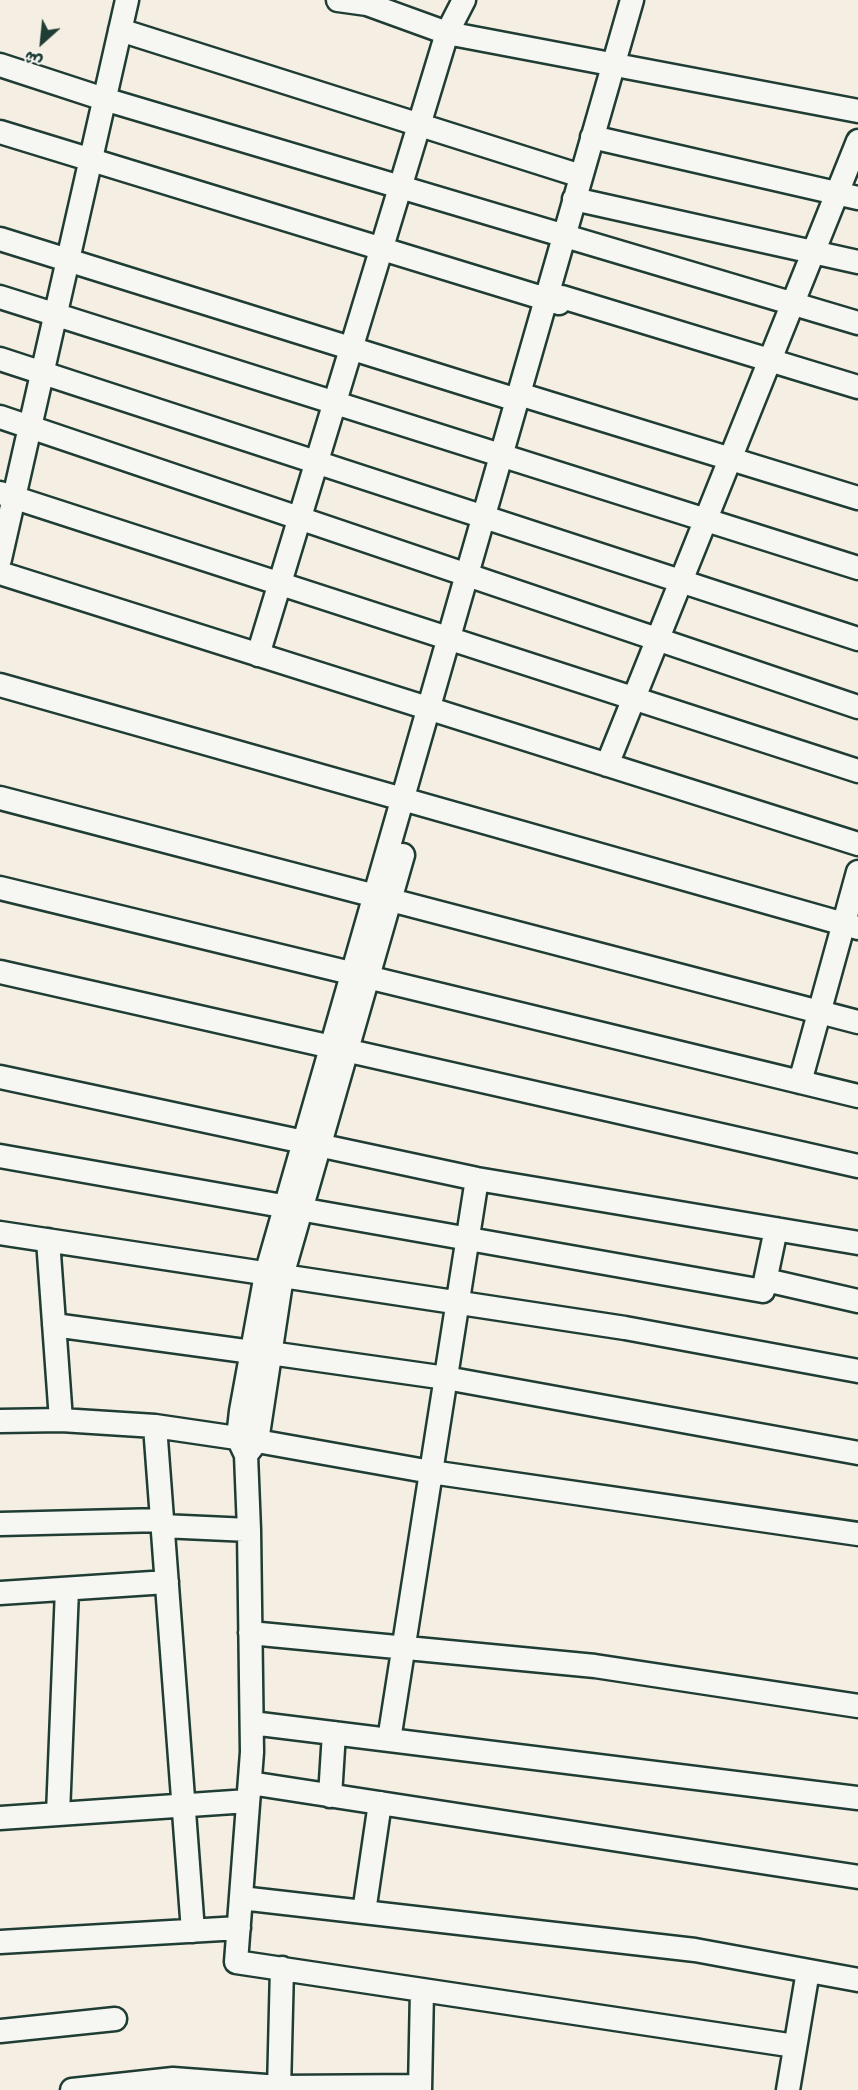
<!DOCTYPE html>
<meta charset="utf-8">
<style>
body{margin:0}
#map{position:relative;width:858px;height:2090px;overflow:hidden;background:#f4efe2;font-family:"Balsamiq Sans","Playpen Sans Arabic",sans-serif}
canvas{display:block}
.north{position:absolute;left:12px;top:12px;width:60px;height:60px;-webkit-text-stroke:4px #f6f6f2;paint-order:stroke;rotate:207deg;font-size:16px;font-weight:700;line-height:24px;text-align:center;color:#1f3d34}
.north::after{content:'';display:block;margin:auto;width:21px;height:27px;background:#1f3d34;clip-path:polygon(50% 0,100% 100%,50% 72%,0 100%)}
</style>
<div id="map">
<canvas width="858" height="2090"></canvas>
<div class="north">ش</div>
</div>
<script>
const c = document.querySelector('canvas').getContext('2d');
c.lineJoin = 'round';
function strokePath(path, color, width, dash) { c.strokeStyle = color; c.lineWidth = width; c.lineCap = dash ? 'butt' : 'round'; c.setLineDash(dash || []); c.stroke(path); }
const minor = new Path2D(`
 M338 0 367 4 447 33 858 111
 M632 0 266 1274 241 1411 238 1438 246 1455 249 1530 252 1752 236 1962 795 2046
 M120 30 581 176
 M0 65 104 99 858 323
 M0 132 559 303
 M592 137 858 198
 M574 199 858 262
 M0 239 517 400
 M0 297 858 568
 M562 297 858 387
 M0 359 858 639
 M519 394 858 498
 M0 417 858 707
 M0 493 858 771
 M0 559 127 0
 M0 573 858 844
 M258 655 447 33 464 0
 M0 685 858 928
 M607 765 858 141
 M0 798 858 1022
 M0 888 858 1096
 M0 972 858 1166
 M0 1077 477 1179 858 1243
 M800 1082 858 872
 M0 1156 763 1291 776 1229
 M0 1233 625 1328 858 1371
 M48 1240 61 1420
 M766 1280 858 1301
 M54 1325 252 1352
 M270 1353 446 1378 858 1453
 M0 1421 61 1420 155 1426 257 1441 431 1472 858 1534
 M155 1426 193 1931
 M246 1455 257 1441 282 1276 403 855
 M0 1524 162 1520
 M162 1526 249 1530
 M0 1593 167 1582
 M250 1633 595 1666 858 1706
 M252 1723 858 1798
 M389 1740 477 1179
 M250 1783 858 1877
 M330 1796 334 1733
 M58 1814 67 1589
 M0 1818 248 1801
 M241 1898 695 1950 858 1980
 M364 1912 380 1803
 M0 1942 239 1928
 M0 2031 115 2019
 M72 2090 173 2079 279 2087 420 2086
 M279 2090 282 1968
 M420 2090 422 1990
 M788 2090 808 1971`);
strokePath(minor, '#1f3d34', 27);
strokePath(minor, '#f6f6f2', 22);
</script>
